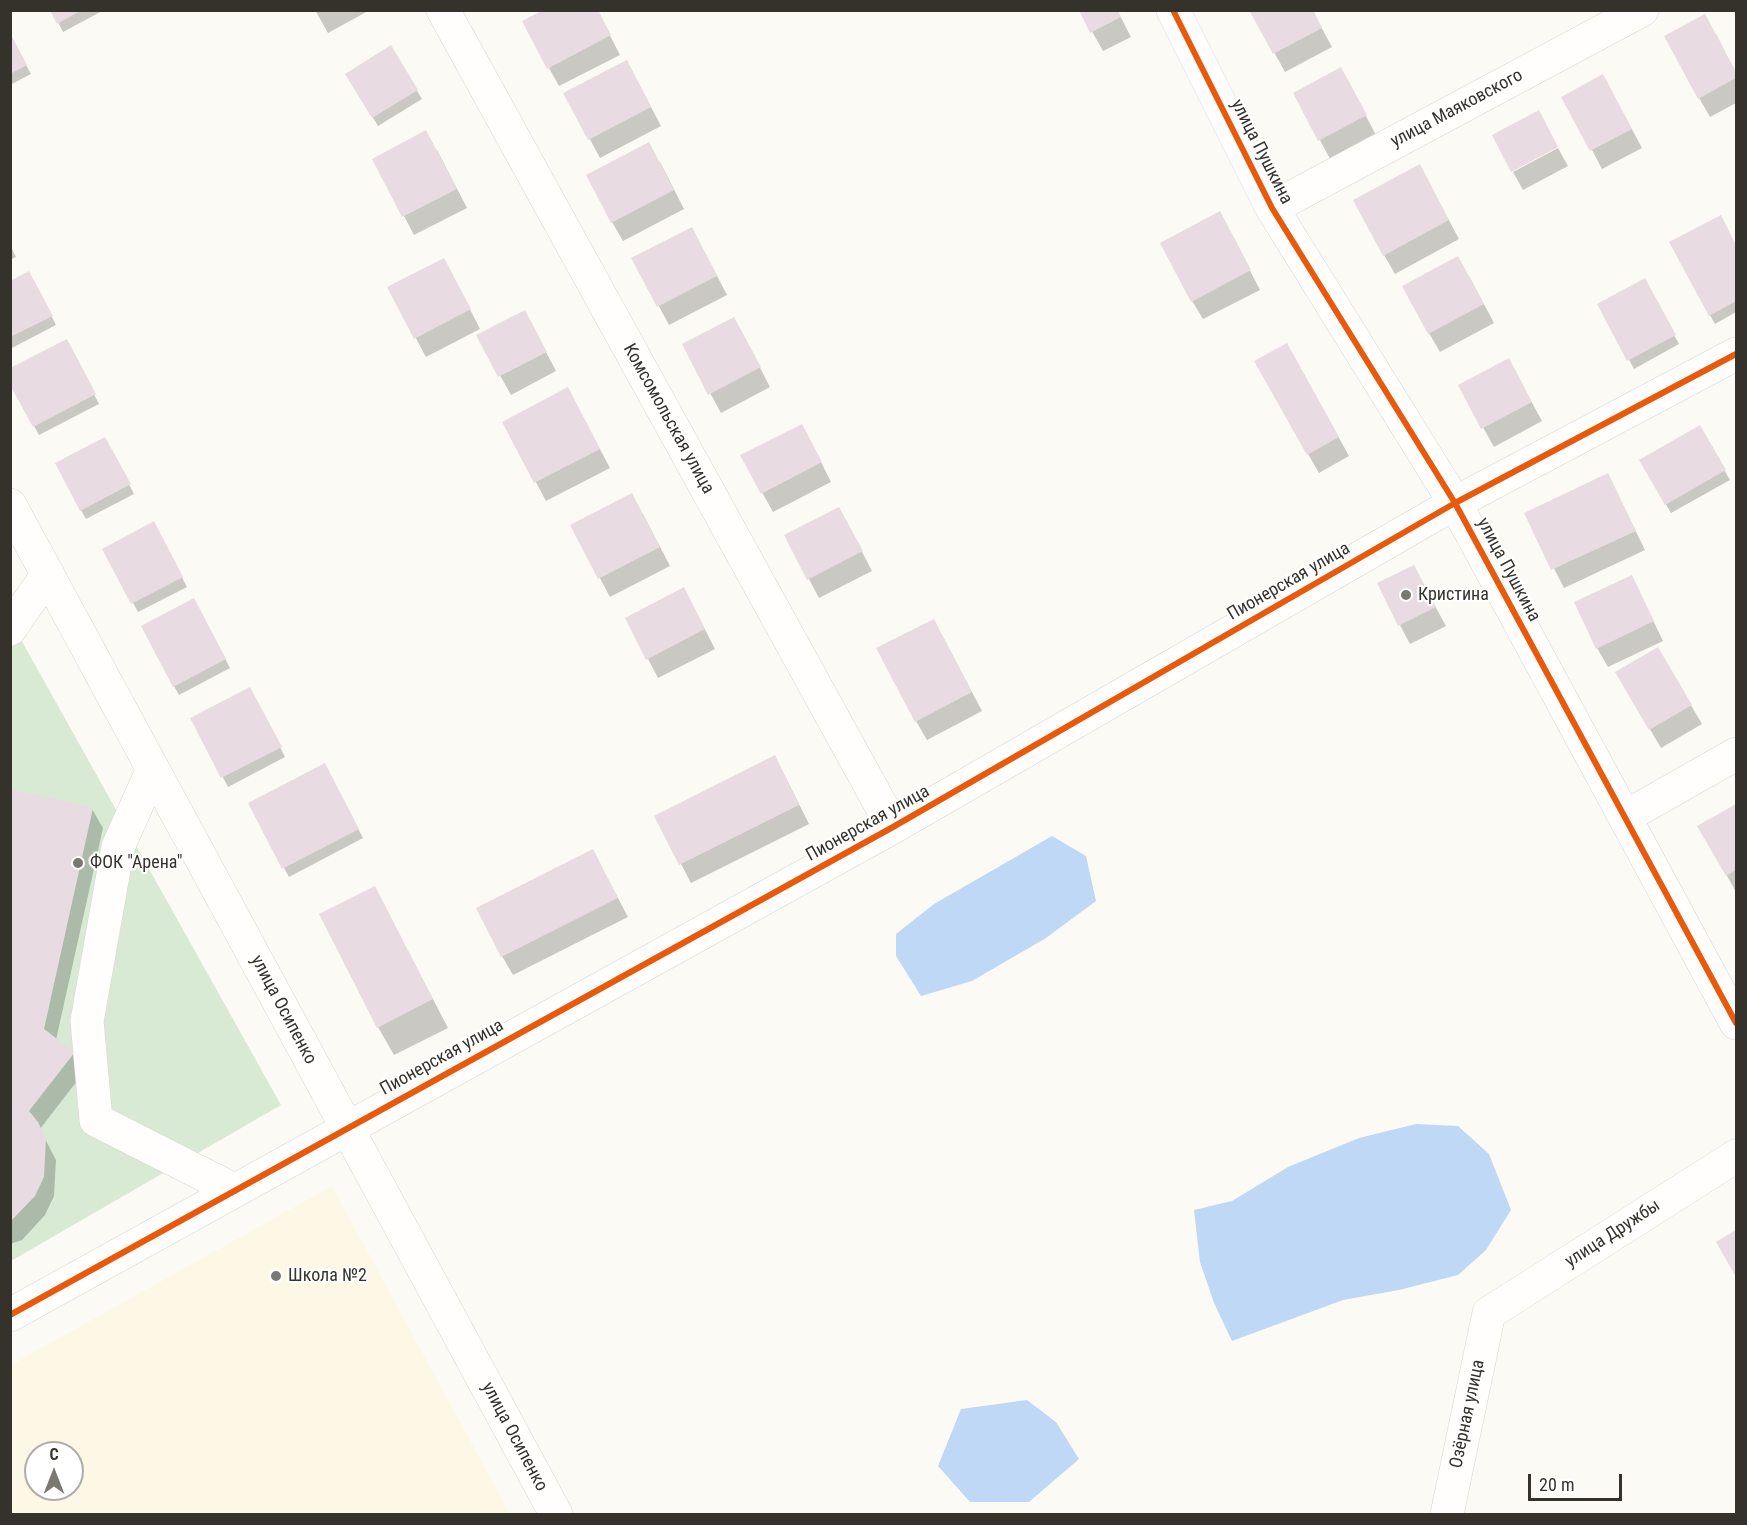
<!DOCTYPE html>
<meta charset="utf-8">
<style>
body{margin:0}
#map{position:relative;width:1747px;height:1525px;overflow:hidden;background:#fcfaf4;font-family:"Roboto Condensed",sans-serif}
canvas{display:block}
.frame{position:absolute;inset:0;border:12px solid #35322b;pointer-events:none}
.north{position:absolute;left:24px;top:1441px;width:60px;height:60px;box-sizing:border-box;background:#fff;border:2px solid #aeadaa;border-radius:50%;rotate:0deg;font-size:16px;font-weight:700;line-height:24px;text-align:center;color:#35322b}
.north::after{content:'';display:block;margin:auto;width:21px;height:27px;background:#7b7871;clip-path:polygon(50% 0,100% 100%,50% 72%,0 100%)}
.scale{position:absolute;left:1528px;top:1474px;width:94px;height:27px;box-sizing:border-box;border:3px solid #35322b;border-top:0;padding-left:8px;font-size:18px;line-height:21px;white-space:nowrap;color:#35322b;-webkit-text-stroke:4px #fff;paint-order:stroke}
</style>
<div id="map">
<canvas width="1747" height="1525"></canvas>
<div class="frame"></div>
<div class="north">С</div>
<div class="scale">20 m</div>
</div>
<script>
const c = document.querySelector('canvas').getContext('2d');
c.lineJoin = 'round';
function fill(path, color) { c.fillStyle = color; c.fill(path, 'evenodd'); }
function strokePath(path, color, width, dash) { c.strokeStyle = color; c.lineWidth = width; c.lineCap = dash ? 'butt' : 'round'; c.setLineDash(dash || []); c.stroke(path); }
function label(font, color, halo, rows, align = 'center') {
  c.font = font + ' "Roboto Condensed",sans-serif'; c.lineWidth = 4.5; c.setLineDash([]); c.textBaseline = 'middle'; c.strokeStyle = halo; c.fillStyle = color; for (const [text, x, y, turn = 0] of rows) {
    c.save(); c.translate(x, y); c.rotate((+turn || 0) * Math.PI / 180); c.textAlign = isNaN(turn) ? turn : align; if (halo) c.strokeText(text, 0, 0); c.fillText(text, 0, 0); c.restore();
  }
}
const built = new Path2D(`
 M332 1186 510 1514H11V1365ZM36 1453H72V1489H36Z`);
const green = new Path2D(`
 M10 620 281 1105 11 1261H10Z`);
const water = new Path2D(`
 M1052 836 1086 856 1096 901 1046 938 972 981 921 996 896 956V934L934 904Z
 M1416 1124 1458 1126 1489 1154 1511 1210 1486 1250 1458 1275 1399 1290 1343 1300 1232 1341 1214 1303 1200 1262 1194 1210 1232 1201 1288 1167 1359 1138Z
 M1027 1400 1056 1422 1079 1459 1029 1502H970L938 1466 961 1409Z`);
const shadow = new Path2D(`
 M52 10H104L63 32Z
 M315 10H370L328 33Z
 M597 10 620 55 559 86 549 68Z
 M1080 10H1117L1131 37 1103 51Z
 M1251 10H1312L1332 47 1285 72Z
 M1716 34 1736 74V103L1710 117 1699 98Z
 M10 36 31 74 10 85Z
 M390 47 422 99 378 126 347 74Z
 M637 80 661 126 600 158 565 93Z
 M1351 88 1376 135 1330 159 1320 140Z
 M1613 94 1642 148 1602 169 1592 150Z
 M1558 148 1568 166 1523 190 1513 172Z
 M437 150 467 208 414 235 374 159Z
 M660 162 684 209 623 241 612 222Z
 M1430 185 1459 239 1395 274 1384 255Z
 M1720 217 1736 247V312L1715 324 1710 315Z
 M1230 232 1260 290 1203 319 1192 301Z
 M10 245 16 257 10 260Z
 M702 247 727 295 669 325 633 258Z
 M1469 276 1494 323 1440 352 1429 333Z
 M454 278 480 329 426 357 389 288Z
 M1644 280 1679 344 1634 369 1599 304Z
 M34 282 56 325 10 349V283Z
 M535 331 556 371 511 395 478 336Z
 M744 337 770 387 721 413 684 345Z
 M71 350 99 404 39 435 34 426Z
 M1298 364 1349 456 1319 473 1308 454Z
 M1519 379 1542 421 1494 447 1460 386Z
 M578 408 610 468 546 501 504 422Z
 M1700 427 1730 480 1671 513 1641 461Z
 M812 444 831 482 773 512 742 456Z
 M110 448 134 494 86 519 81 510Z
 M1608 475 1645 550 1564 588 1526 514Z
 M643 514 670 566 610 597 572 526Z
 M849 527 872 571 819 598 786 536Z
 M159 532 187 587 138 612 104 549Z
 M1632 577 1663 641 1608 667 1597 648Z
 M1424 586 1446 626 1410 644 1400 625Z
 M694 608 715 649 658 678 648 659Z
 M199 609 230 668 179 695 174 686Z
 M944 639 982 711 927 740 916 721Z
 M1658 649 1702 724 1661 748 1617 673Z
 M255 698 285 757 228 787 192 719Z
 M329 773 363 838 289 877 284 868Z
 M785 776 809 824 691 883 681 864Z
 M10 791 92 809 103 828 56 1040 74 1053 84 1072 40 1129 56 1160 54 1196 45 1215 22 1240 10 1244Z
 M1736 805V892L1699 826Z
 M593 851 628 917 513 975 502 956Z
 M375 888 448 1028 394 1055 378 1027Z
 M1736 1232V1275L1718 1243Z`);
const building = new Path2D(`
 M50 10H82L57 24Z
 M543 10H598L611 35 547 69 522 21Z
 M1079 10H1118L1121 17 1090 33Z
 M1249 10H1313L1322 28 1273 54Z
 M1705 14 1736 72V78L1698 99 1664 36Z
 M10 33 27 65 10 74Z
 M391 45 418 90 372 118 345 74Z
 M627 60 651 107 588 140 563 93Z
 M1341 67 1367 115 1318 141 1293 93Z
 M1603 74 1632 129 1590 151 1561 97Z
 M1539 110 1558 147 1511 172 1492 135Z
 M426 130 457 189 402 217 372 159Z
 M649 142 674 190 611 223 586 175Z
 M1420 164 1449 220 1383 256 1353 200Z
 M1220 211 1251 270 1191 302 1160 243Z
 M1721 215 1736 245V301L1709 316 1669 242Z
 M692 227 717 276 657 307 631 258Z
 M1458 256 1484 304 1428 334 1402 286Z
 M444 258 471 309 414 339 387 287Z
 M29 271 53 316 10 337V281Z
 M1645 278 1676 335 1627 361 1597 304Z
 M525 310 547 352 498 377 476 335Z
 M734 317 761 367 708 395 682 344Z
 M67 339 96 394 33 427 10 385V368Z
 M1287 343 1339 437 1307 455 1254 361Z
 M1509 358 1532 402 1481 429 1458 385Z
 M568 387 600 449 534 483 502 422Z
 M802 424 822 462 761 494 740 455Z
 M1700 425 1726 470 1665 505 1639 460Z
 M105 437 131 484 80 511 55 463Z
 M1608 473 1636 531 1551 570 1524 513Z
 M632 493 660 547 598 579 570 525Z
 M839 507 863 551 807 580 784 535Z
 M154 521 183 577 131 604 102 549Z
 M1414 565 1436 607 1398 626 1377 583Z
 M1632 575 1654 621 1596 649 1574 602Z
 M684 587 705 629 646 660 625 618Z
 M194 598 226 659 173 687 141 626Z
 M934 619 972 692 915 722 876 648Z
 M1658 647 1692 705 1649 730 1615 672Z
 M250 687 282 747 221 778 190 718Z
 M775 755 799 805 679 865 654 816Z
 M325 763 359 829 282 869 248 803Z
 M10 789 93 808 44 1029 75 1052 29 1111 38 1122 46 1139 44 1177 35 1196 10 1222Z
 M1736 804V870L1726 876 1697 826Z
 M593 849 618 898 501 957 476 908Z
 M375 886 433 999 377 1028 319 914Z
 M1736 1230V1277L1716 1242Z`);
const minor = new Path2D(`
 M443 10 893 827
 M1173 10 1272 208 1455 503 1736 1023
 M1272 208 1642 10
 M10 505 556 1514
 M10 629 48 574
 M153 769 118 847 87 1021 96 1120 234 1190
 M1625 817 1736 754
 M10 1315 893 827 1455 503 1736 354
 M1447 1514 1489 1313 1736 1156`);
const cycleway = new Path2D(`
 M1173 10 1272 208 1455 503 1736 1023
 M10 1315 893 827 1455 503 1736 354`);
const markers = [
 [1406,595,6,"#7b7871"],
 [78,863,6,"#7b7871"],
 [276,1276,6,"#7b7871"]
];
const streetNames = [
 ["улица Маяковского",1457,109,-28],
 ["улица Пушкина",1261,152,63],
 ["Комсомольская улица",668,419,61],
 ["улица Пушкина",1508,570,62],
 ["Пионерская улица",1289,582,-30],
 ["Пионерская улица",868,824,-29],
 ["улица Осипенко",283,1010,62],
 ["Пионерская улица",442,1058,-29],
 ["улица Дружбы",1613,1234,-33],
 ["Озёрная улица",1468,1414,-78],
 ["улица Осипенко",514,1437,62]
];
const poiNames = [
 ["Кристина",1418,595],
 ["ФОК \"Арена\"",90,863],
 ["Школа №2",288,1276]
];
fill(built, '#fdf7e6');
fill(green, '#d8ead4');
fill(water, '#bfd8f5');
fill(shadow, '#0003');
fill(building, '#e8dbe1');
strokePath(minor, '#d9d7d1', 34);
strokePath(minor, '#fffefd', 33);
strokePath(cycleway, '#e8590c', 6);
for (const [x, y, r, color] of markers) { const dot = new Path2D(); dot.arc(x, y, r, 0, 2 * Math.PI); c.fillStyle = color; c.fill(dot); strokePath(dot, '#fff', 2); }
label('18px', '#35322b', '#fff', streetNames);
label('18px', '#35322b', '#fff', poiNames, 'left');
</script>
